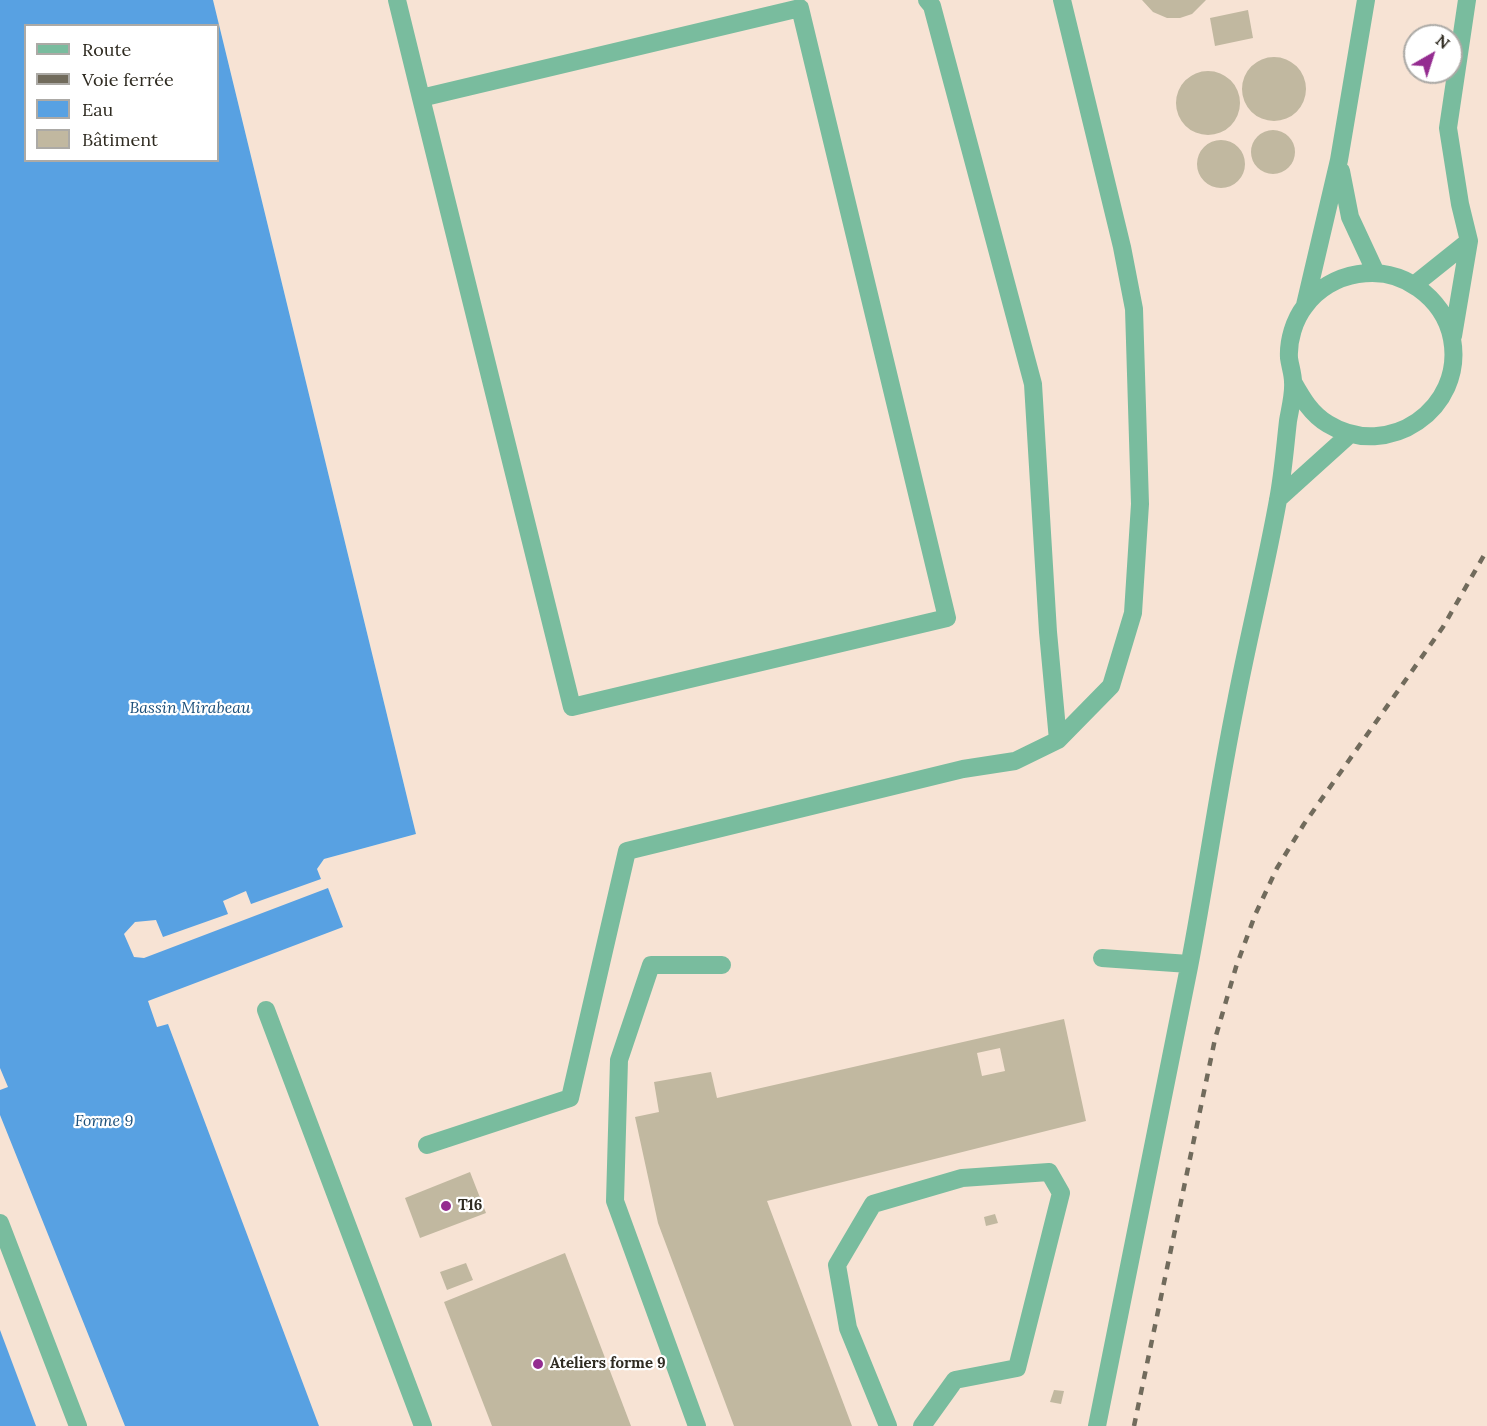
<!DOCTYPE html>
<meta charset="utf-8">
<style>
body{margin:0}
#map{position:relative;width:1487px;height:1426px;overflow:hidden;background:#fbf1d8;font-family:Lora,serif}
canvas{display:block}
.legend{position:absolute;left:24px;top:24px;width:195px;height:138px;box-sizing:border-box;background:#fff;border:2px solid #acaaa6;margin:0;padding:8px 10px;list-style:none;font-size:18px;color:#2f2b21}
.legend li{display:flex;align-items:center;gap:12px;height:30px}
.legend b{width:30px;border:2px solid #acaaa6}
.north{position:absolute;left:1403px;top:24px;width:60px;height:60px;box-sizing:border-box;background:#fff;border:2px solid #acaaa6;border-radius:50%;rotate:39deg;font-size:16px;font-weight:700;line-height:24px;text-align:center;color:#2f2b21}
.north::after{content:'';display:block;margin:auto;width:21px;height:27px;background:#942c90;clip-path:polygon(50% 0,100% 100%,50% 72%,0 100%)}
</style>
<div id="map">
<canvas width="1487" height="1426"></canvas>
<ul class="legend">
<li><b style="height:8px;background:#79bc9e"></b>Route</li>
<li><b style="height:8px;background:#716b5c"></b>Voie ferrée</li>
<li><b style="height:16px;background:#58a1e2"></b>Eau</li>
<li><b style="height:16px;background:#c1b8a0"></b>Bâtiment</li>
</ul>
<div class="north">N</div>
</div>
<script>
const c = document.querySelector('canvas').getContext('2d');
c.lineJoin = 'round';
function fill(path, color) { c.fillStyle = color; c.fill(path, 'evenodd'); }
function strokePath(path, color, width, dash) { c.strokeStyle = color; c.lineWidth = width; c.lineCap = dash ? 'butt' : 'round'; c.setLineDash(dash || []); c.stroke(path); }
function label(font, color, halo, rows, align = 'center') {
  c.font = font + ' Lora,serif'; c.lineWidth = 4.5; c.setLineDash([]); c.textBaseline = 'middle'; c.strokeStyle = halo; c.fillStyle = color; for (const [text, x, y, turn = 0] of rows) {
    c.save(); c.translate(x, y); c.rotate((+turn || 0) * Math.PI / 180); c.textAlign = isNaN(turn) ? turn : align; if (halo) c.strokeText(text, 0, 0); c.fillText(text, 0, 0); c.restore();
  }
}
const industrial = new Path2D(`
 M213 0H1487V1426H0V959L317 869 324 859 416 834ZM1415 36H1451V72H1415Z`);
const water = new Path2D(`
 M0 0H213L416 834 324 859 317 869 321 879 251 904 246 891 223 901 228 914 163 937 156 920 135 922 124 934 134 957 144 958 328 888 343 927 148 1001 157 1027 168 1024 319 1426H125L0 1115V1090L8 1087 0 1068ZM26 26H218V160H26Z
 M0 1330 36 1426H0Z`);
const building = new Path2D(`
 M1142 0H1206L1192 14 1180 18H1167L1153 12Z
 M1248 10 1253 38 1215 46 1210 18Z
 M1242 89a32 32 0 1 1 64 0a32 32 0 1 1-64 0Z
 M1176 103a32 32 0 1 1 64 0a32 32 0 1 1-64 0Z
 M1251 152a22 22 0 1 1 44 0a22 22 0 1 1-44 0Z
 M1197 164a24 24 0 1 1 48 0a24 24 0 1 1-48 0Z
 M1064 1019 1086 1121 767 1201 852 1426H734L658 1223 635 1117 659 1112 654 1082 711 1072 717 1098ZM1000 1048 1005 1071 982 1076 977 1053Z
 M470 1172 486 1213 420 1238 405 1198Z
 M995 1214 998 1223 986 1226 984 1217Z
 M565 1253 631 1426H492L444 1302Z
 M466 1263 473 1280 447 1290 440 1272Z
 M1054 1390 1064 1391 1061 1404 1050 1402Z`);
const minor = new Path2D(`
 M397 0 421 98 572 707 947 618 800 8 421 98
 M927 0 932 6 1033 384 1048 632 1058 740
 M1341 171 1350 217 1376 273
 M1414 285 1469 241
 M1305 305 1339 160 1366 0
 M1453 336 1469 241 1460 204 1448 128 1467 0
 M1278 499 1350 434
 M1102 958 1189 964
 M266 1010 423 1426
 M427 1145 570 1098 627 851 963 769 1015 761 1058 740 1111 686 1133 613 1140 504 1134 309 1122 247 1062 0
 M0 1223 78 1426
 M697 1426 615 1201 619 1060 651 965H722
 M888 1426 848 1328 837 1265 873 1204 962 1178 1049 1172 1061 1193 1017 1368 955 1380 922 1426
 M1097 1426C1128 1273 1159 1120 1189 967 1206 879 1218 790 1236 702 1249 634 1266 567 1278 500 1283 474 1285 447 1288 421 1290 409 1294 394 1293 382 1293 374 1290 366 1289 358 1288 341 1294 320 1305 306 1330 271 1383 262 1418 288 1435 300 1448 318 1452 339 1465 409 1388 461 1328 424 1311 414 1302 398 1293 382`);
const rail = new Path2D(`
 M1134 1426 1215 1039 1236 967 1255 915 1277 868 1304 824 1443 627 1487 550`);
const markers = [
 [446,1206,6,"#942c90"],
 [538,1364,6,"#942c90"]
];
const poiNames = [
 ["T16",458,1206],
 ["Ateliers forme 9",550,1364]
];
const waterNames = [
 ["Bassin Mirabeau",190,708],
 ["Forme 9",104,1121]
];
fill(industrial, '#f7e3d4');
fill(water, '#58a1e2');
fill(building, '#c1b8a0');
strokePath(minor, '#79bc9e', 18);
strokePath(rail, '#716b5c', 4.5, [8, 8]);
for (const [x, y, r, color] of markers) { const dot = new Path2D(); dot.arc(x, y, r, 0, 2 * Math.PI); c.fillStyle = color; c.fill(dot); strokePath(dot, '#fff', 2); }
label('bold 15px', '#2f2b21', '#fff', poiNames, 'left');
label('italic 16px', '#1c507b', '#fff', waterNames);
</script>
